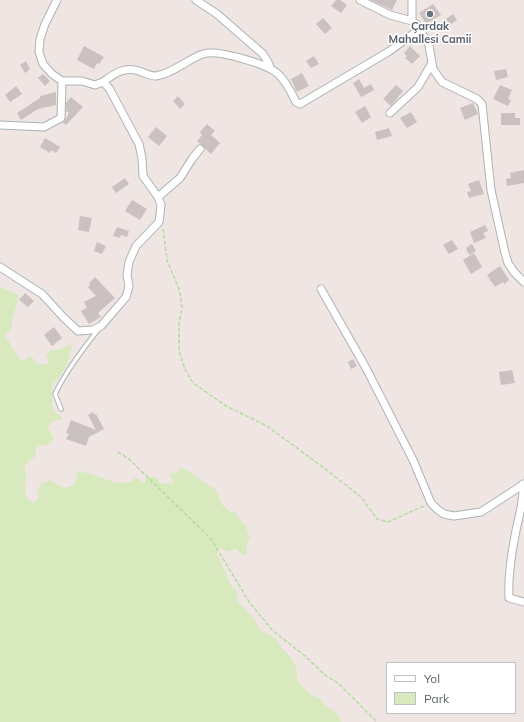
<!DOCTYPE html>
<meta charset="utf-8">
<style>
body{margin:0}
#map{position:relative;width:524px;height:722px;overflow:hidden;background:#efe5e3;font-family:Mulish,sans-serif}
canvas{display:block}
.legend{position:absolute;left:386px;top:662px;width:130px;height:52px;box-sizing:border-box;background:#fff;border:1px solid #bdc1c1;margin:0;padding:5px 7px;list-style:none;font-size:12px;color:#5b6564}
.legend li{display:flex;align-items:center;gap:8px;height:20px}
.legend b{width:20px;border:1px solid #bdc1c1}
</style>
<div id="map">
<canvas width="524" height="722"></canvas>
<ul class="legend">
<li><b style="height:5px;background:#fff"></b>Yol</li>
<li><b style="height:11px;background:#d7e9bd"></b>Park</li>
</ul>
</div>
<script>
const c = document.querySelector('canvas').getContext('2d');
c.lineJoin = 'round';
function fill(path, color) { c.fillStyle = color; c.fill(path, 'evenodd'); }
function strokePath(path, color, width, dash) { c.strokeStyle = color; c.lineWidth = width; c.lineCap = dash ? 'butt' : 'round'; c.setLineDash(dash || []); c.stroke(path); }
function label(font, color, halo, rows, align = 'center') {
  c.font = font + ' Mulish,sans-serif'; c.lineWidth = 3; c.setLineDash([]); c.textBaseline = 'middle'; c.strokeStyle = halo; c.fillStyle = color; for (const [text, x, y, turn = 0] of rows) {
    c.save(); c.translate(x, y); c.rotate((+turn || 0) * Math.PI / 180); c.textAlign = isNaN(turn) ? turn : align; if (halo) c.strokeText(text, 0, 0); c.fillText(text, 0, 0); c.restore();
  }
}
const green = new Path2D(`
 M0 287 19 295 12 320 11 330 5 335C6 338 18 356 21 360H25L29 357 34 359 36 363 45 365 49 362 46 355 51 350H58L71 344 72 345 67 365 56 382 52 384C51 389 53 393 52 398 52 409 52 411 63 417L61 420C54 420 52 421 48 427L54 439 48 445H43L35 448 36 455C33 458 26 463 25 467 24 470 26 474 26 477 25 487 23 497 33 503 38 500 39 498 39 492L37 489 43 483 50 480 64 488 75 485 77 474 79 471 101 477 107 480H110C118 484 130 485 136 477L140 480 143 483 145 482 146 477H155L158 479 159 483 171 484 174 482 170 476 171 473H177L180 468H183L216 490 223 506 231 512H235L239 519 246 525 247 532 250 537 246 548 247 553 243 555 236 549 228 552 220 548 217 551 218 556 227 575 229 582 237 592V601L255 620 260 630 276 639 281 647 290 657 295 664 298 681 302 686 309 693 320 699 325 705 337 713 341 722H0Z`);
const building = new Path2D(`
 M336 0H340L347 5 341 13 331 6Z
 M371 0H397L392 10Z
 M433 4 441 15 426 24 419 13Z
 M453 14 457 20 450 25 446 19Z
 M323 18 332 28 325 34 316 24Z
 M84 46 104 57 99 64 97 63 94 69 77 60Z
 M410 46 420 56 412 64 405 58 407 56 404 53Z
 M314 56 319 64 311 68 306 61Z
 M26 61 30 69 25 73 20 65Z
 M506 69 508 77 496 80 494 71Z
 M302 73 309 86 297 92 291 79Z
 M43 74 50 81 45 86 38 78Z
 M359 79 364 88 371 84 374 90 361 97 353 83Z
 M396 85 403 91 391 106 383 99Z
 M500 85 512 90 508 99 511 100 508 106 493 99Z
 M16 86 22 94 10 102 5 95Z
 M56 92V105L38 109 21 120 17 113 40 98V96Z
 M178 96 185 104 180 109 173 101Z
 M71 97 83 107 66 125 63 123 69 113 66 111V103Z
 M473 103 478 114 465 120 460 108Z
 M365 106 371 117 362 123 355 112Z
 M411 112 417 122 407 128 400 118Z
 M501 113H515V118H520V125H501Z
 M207 124 215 131 211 135 220 143 211 154 197 141 202 135 200 132Z
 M156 127 167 136 159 146 148 137Z
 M389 128 392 136 377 140 375 132Z
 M45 138 60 147 56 153 51 150 50 153 40 147Z
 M524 170V183L507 186 506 179 511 178 510 173Z
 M125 178 129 184 116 193 112 187Z
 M479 180 484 194 469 198 467 192 471 191 468 184Z
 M132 200 147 209 140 220 125 211Z
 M80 216 92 218 89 232 78 230Z
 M485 225 488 231 483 233 486 238 474 243 470 232Z
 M117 227 129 231 127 237 121 235 120 238 113 236Z
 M452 240 458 249 449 254 443 245Z
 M97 242 106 246 102 254 94 251Z
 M472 244 476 251 469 255 466 248Z
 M474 253 482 267 471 274 463 260Z
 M500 266 509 280 504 284 503 282 495 287 487 275Z
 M95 277 115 298 98 313 101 317 89 324 81 311 87 308 84 302 96 296 88 287 90 285 89 283Z
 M25 293 34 301 28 307 19 300Z
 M54 327 62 338 52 346 44 335Z
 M353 359 357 366 351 369 348 362Z
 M512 370 515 383 501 385 499 372Z
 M93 412 95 415 96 414 104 429 89 437 86 446 66 439 69 434 66 433 71 420 96 430 88 415Z`);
const path = new Path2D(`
 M163 229 167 260 180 292 182 308 179 322V351L185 369 193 383 226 406 267 426 320 465 361 497 377 519 388 522 424 506
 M118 452 129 459 211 539 250 603 273 631 304 655 325 675 339 684 377 722`);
const service = new Path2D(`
 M61 409 55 394C66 371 82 350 98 330`);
const minor = new Path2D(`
 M196 0 217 14 263 54 269 64 270 68
 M360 0 390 15 412 21 417 25 429 45 433 69 442 82 477 99 482 104 491 190 505 253 508 263 514 272 524 282
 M412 21V0
 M103 82C114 74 124 66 139 71 145 73 150 76 156 76 172 74 188 59 203 54 217 49 267 64 278 74 286 81 291 92 296 102L300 104 388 52 420 29
 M390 113 418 87 432 63
 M0 125 44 127 61 118 62 81
 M158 197 180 178 192 159 200 149
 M0 267 42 294 64 318 78 331 93 330 101 326 126 297 129 286 127 275 129 262 136 246 159 222 160 215 161 205 158 197 143 176 142 158 139 144 109 88 103 82 95 85 82 81H62L52 74 43 64 39 52 40 39 45 24 57 0
 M321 289 366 368 413 460 431 503 438 510 444 514 454 516 481 512 524 484
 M523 484C524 504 518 517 515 536 511 556 508 578 509 598L524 602`);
const markers = [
 [430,14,4,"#6b7280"]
];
const worshipNames = [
 ["Çardak",430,27],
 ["Mahallesi Camii",430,40]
];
fill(green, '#d7e9bd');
fill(building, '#cac1c0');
strokePath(service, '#acb4b4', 5.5);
strokePath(minor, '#acb4b4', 9);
strokePath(path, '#b3dc9f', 1.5, [4, 2]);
strokePath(service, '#fff', 3.5);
strokePath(minor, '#fff', 7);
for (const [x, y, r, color] of markers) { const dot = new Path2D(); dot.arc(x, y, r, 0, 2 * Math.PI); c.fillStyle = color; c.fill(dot); strokePath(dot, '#fff', 1.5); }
label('bold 11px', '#5b616d', '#fff', worshipNames);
</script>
